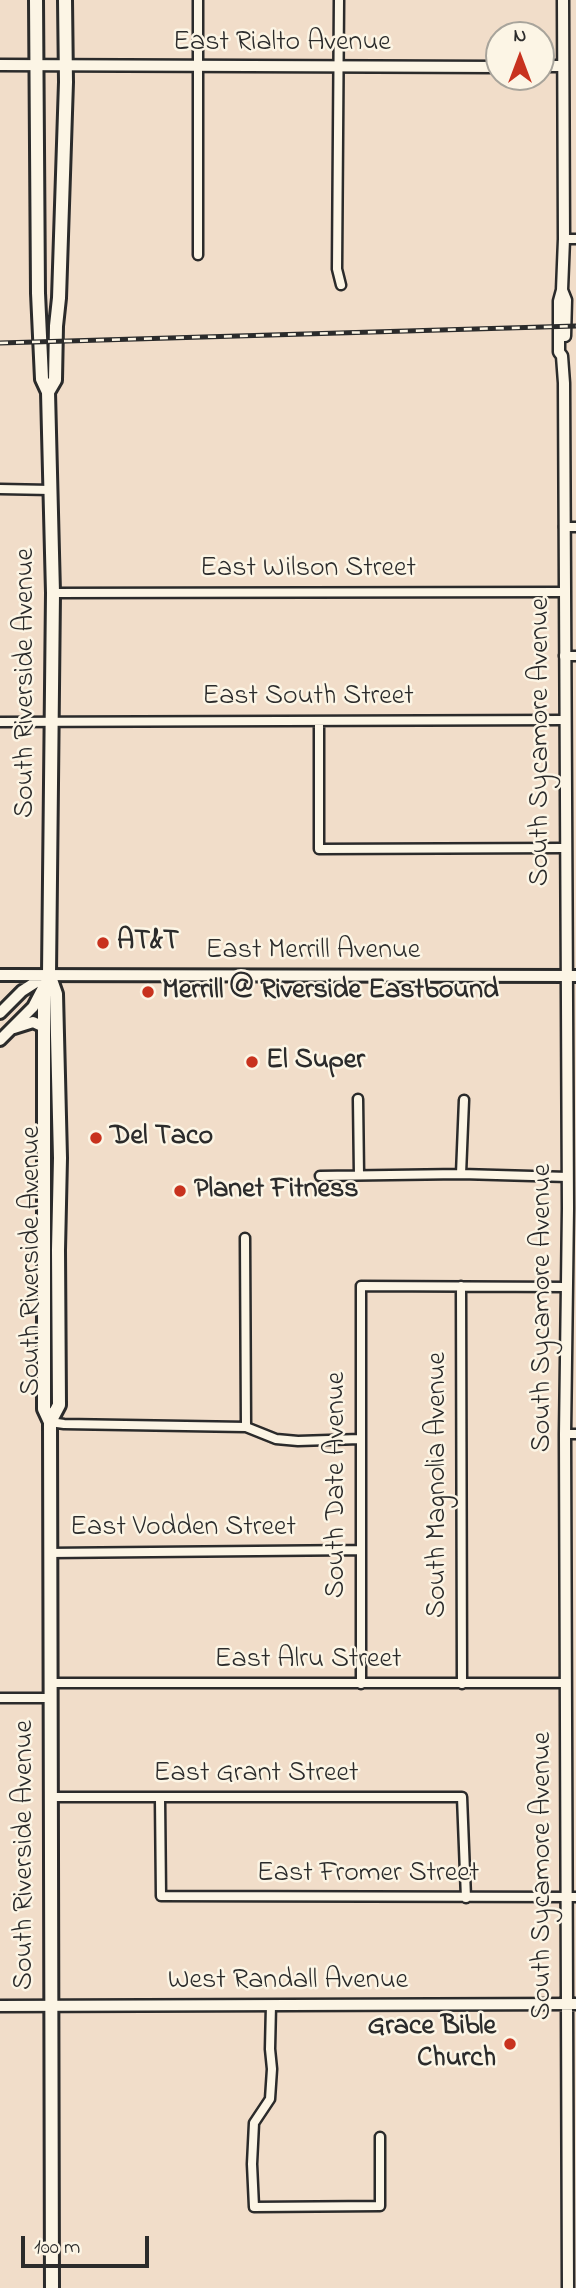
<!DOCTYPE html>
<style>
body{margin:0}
#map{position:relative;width:576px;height:2288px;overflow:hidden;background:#f1ddc9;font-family:"Indie Flower",sans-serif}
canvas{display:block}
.north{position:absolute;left:485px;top:21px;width:70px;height:70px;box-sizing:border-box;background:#fcf5e5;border:2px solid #a8a49b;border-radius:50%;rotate:0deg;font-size:19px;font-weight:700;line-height:28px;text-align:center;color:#2b2b2b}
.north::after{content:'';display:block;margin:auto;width:24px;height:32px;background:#c8321e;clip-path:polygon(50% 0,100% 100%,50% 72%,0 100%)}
.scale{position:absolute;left:21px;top:2236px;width:128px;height:32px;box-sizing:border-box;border:4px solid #2b2b2b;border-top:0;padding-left:9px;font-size:21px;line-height:24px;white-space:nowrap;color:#2b2b2b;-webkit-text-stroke:5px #fcf5e5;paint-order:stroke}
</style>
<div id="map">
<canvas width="576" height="2288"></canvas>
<div class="north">N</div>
<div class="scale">100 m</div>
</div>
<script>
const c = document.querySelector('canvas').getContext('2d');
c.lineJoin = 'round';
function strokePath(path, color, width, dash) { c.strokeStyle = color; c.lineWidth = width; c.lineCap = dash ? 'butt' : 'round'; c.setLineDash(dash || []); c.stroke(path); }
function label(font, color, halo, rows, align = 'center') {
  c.font = font + ' "Indie Flower",sans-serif'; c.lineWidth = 5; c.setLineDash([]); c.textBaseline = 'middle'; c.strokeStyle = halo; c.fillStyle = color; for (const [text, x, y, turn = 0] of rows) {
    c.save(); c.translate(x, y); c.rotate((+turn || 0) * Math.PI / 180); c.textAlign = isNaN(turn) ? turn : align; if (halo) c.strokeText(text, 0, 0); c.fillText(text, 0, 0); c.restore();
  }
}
const minor = new Path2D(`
 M198 0V255
 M339 0 337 269 341 285
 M564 239H576
 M0 489 51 490
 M564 527H576
 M53 593 564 592
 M564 656H576
 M319 721V849L565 848
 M0 722 564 720
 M358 1099 359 1175
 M461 1174 464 1100
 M320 1176 461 1174 568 1177
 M245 1238 246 1427
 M461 1286 462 1684
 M50 1422 64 1424 246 1427 276 1439 298 1441 360 1439
 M565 1434H576
 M49 1553 360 1550
 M50 1683H566
 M361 1684V1286L567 1287
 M0 1698H50
 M51 1797H462L466 1898
 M160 1799 161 1896 576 1897
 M271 2005 270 2049 272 2069 270 2099 254 2123 252 2164 254 2207 380 2206V2137`);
const tertiary = new Path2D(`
 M563 0 564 239 562 290 559 301V352L562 356 564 383 568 1208 565 1434 568 2288
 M0 65 499 67
 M541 66H562
 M562 290 566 300 565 336
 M0 2006 576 2004`);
const secondary = new Path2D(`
 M0 975 576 976
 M0 1013 22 991 47 975
 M14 1028 33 1022 44 1027
 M0 1040 33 1007 44 986`);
const primary = new Path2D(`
 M36 0 38 293 42 379 48 392 53 593 49 974 44 995V1409L50 1422 52 2288
 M48 392 55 380 56 326 59 298 66 82 65 0
 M49 974 56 994 60 1158 58 1250 59 1405 50 1422`);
const rail = new Path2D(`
 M0 343 576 326`);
const markers = [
 [103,943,7,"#c8321e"],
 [148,992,7,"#c8321e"],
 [252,1062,7,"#c8321e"],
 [96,1138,7,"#c8321e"],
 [180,1191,7,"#c8321e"],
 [510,2044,7,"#c8321e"]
];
const streetNames = [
 ["East Rialto Avenue",282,44],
 ["East Wilson Street",308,570],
 ["South Riverside Avenue",27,683,-90],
 ["East South Street",308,698],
 ["South Sycamore Avenue",542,742,-90],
 ["East Merrill Avenue",313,952],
 ["South Riverside Avenue",33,1261,-90],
 ["South Sycamore Avenue",544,1308,-90],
 ["South Date Avenue",338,1485,-90],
 ["South Magnolia Avenue",439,1485,-90],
 ["East Vodden Street",183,1529],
 ["East Alru Street",308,1661],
 ["East Grant Street",256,1775],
 ["South Riverside Avenue",26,1855,-90],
 ["East Fromer Street",368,1875],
 ["South Sycamore Avenue",544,1876,-90],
 ["West Randall Avenue",288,1982]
];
const poiNames = [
 ["AT&T",117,943],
 ["Merrill @ Riverside Eastbound",162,992],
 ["El Super",266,1062],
 ["Del Taco",110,1138],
 ["Planet Fitness",194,1191],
 ["Grace Bible",496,2028,"right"],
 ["Church",496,2060,"right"]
];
strokePath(minor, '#2b2b2b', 13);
strokePath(tertiary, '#2b2b2b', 15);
strokePath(secondary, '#2b2b2b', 16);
strokePath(primary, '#2b2b2b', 18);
strokePath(minor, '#fcf5e5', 8);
strokePath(tertiary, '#fcf5e5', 10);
strokePath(secondary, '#fcf5e5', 10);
strokePath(primary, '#fcf5e5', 12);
strokePath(rail, '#2b2b2b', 5);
strokePath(rail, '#fcf5e5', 2.5, [8]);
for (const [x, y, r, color] of markers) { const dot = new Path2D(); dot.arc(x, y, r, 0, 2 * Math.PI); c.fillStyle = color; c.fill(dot); strokePath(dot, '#fcf5e5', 2.5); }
label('28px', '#2b2b2b', '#fcf5e5', streetNames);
label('bold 28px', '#2b2b2b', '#fcf5e5', poiNames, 'left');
</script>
